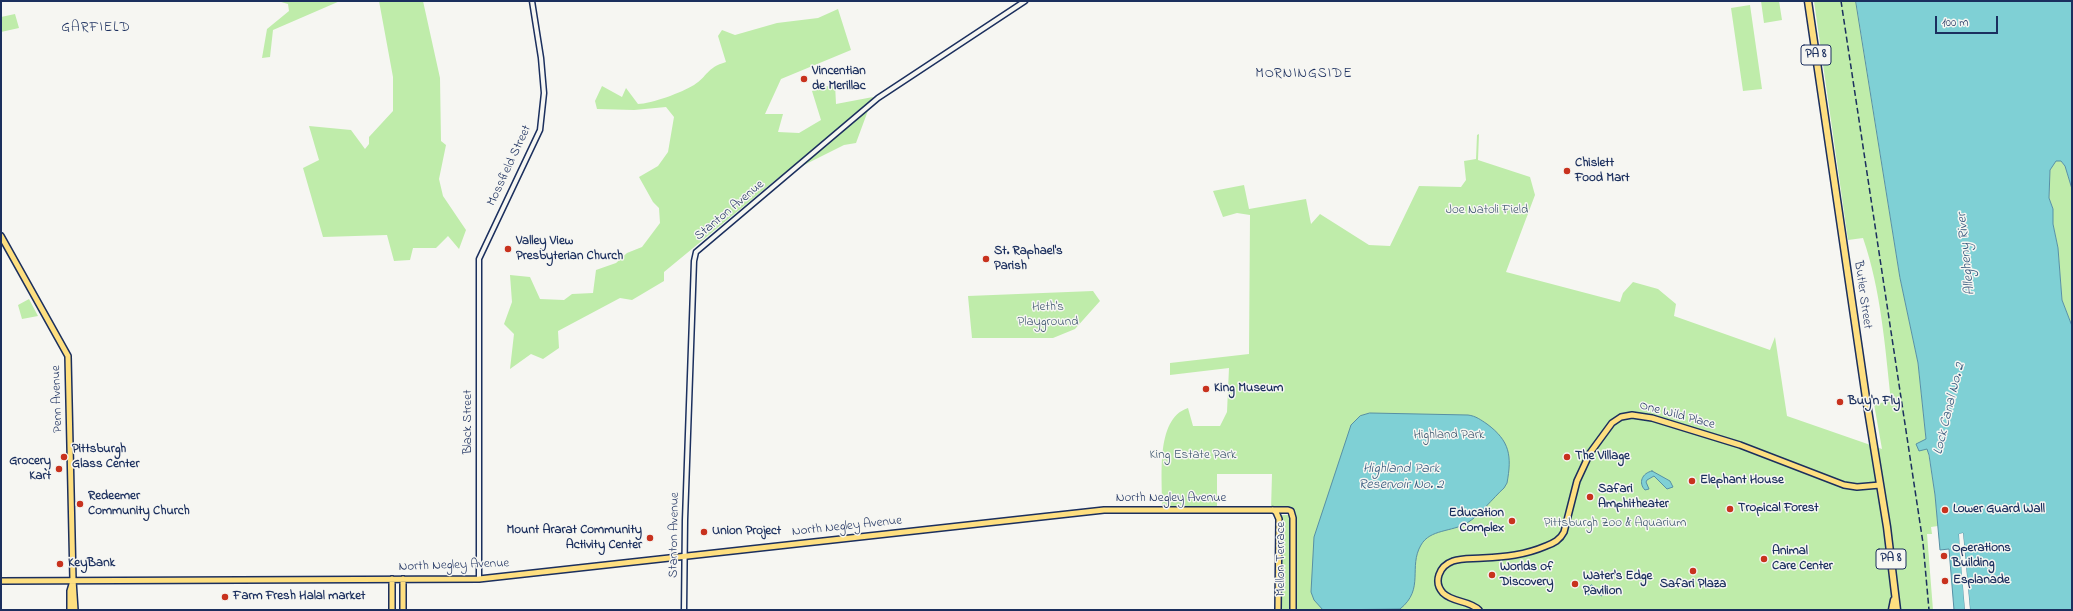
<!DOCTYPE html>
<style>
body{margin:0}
#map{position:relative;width:2073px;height:611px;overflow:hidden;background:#f6f6f2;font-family:"Indie Flower",sans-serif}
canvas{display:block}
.frame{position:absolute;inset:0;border:2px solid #1b2f5e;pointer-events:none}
.scale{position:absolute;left:1935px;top:16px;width:63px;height:18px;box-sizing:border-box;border:2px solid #1b2f5e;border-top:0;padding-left:5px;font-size:12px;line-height:14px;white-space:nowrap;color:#1b2f5e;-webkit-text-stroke:3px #f6f6f2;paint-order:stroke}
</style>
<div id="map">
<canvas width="2073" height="611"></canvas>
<div class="frame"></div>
<div class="scale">100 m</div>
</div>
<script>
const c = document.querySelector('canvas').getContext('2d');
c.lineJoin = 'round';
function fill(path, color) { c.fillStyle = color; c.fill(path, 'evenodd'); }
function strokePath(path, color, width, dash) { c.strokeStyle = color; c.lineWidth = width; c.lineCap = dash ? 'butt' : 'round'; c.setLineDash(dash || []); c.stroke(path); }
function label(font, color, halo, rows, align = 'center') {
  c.font = font + ' "Indie Flower",sans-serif'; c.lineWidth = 3; c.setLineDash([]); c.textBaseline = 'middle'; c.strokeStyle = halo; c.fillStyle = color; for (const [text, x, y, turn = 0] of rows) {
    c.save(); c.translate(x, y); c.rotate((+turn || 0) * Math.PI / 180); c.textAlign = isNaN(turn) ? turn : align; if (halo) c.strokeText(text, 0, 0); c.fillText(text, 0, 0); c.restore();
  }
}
const green = new Path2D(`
 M278 1H340L273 30 270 57 262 58 267 29 289 11 288 4Z
 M379 1H423L440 78 441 141 446 145 439 179 443 196 466 230 459 249 448 236 436 248H413L410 260 394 261 387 235 323 237 303 168 319 160 309 126 351 130 365 149 369 144V137L393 111V77Z
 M1761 1H1779L1782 20 1764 23Z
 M1814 1H1856L1900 278 1918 363 1926 439 1935 495 1938 526 1931 527 1932 534H1927L1933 610H1293L1291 511 1271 510 1272 474H1217V510L1162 509C1163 481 1154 419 1188 408L1193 426H1220L1227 412 1229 368 1170 375V363L1249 354 1250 215 1237 213 1223 217 1213 191 1244 185 1249 209 1306 199 1311 224 1320 214 1369 245 1390 246 1419 186 1461 187 1466 180 1464 161 1476 159 1477 135 1479 134 1478 160 1530 177 1535 195 1506 272 1620 302 1623 293 1633 282 1658 289 1676 304 1674 316 1770 350 1775 337 1787 416 1882 449 1874 404 1891 401C1885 346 1881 290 1863 238L1848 240Z
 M1750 5 1762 89 1743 91 1731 8Z
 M838 9 851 50 781 79 765 114H783L778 132 799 133 821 120 812 91 835 84 836 104 873 97 856 143 844 145 778 178 664 272V281L632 300 620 298 558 331 559 348 543 359 531 354 510 369 514 334 504 324 512 302 510 275 530 277 540 299 564 300 572 294 593 293 596 270 616 263 627 253 642 247 660 223 659 208 653 202 639 177 658 166 668 152 674 117 666 107 634 110 597 109 595 101 602 86 622 97 626 88 638 104C651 104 683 92 694 85 708 76 706 68 726 62L718 36 722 30 735 35 777 23 818 18Z
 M15 14 19 28 1 32V17Z
 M2056 161H2061L2065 166 2072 189V326L2062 300 2058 248 2053 224V209L2049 198 2050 170Z
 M1093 291 1100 301 1075 329 1053 338H972L968 296Z
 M29 299 38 316 22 319 18 305Z
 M1281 515H1290L1291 517V610H1280Z`);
const water = new Path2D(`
 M1856 1H2071L2072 3V189L2065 166 2061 161H2056L2050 170 2049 198 2053 209V224L2058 248 2062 300 2072 326V610H1970L1963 533 1959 534 1965 610H1954L1949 549 1940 550 1935 495 1929 455 1927 449 1919 451 1916 444 1926 439 1918 363 1900 278Z
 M1370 413 1468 415C1476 416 1481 420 1487 424 1510 441 1512 456 1507 483L1504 488C1493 498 1479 516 1467 523 1452 532 1430 529 1421 545 1408 567 1425 589 1400 609L1323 610 1314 600 1311 592 1314 537 1351 425 1360 416Z
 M1652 471 1670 481 1673 487 1667 489 1654 476 1647 480 1646 482 1649 489 1645 490C1638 483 1642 473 1652 471Z
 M1592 585 1598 591 1603 590 1602 596 1594 593 1588 595 1585 591Z`);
const pier = new Path2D(`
 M1963 533 1970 610H1968L1961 535 1967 610H1965L1960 551 1959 534Z`);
const minor = new Path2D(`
 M479 579V259L540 130 544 93 541 58 532 1
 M684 610 685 520 694 261 696 252 878 98 1025 1`);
const major = new Path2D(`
 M1 236 68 356 73 580 75 610
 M1273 510 1276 512 1279 519 1278 610
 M392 579V610
 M403 579V610
 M1 581 479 579 1104 510H1288L1291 511 1293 518V610
 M70 610V591L73 581
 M1479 610C1469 600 1453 603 1443 593 1433 582 1439 566 1453 561 1462 558 1473 559 1483 558 1505 557 1525 555 1546 546 1554 543 1560 540 1564 532L1577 481 1590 453 1612 423 1621 417 1632 415 1652 418 1740 445 1844 485 1857 487 1880 485`);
const highway = new Path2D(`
 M1808 1 1866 398 1887 527 1897 610
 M1892 610 1894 600`);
const rail = new Path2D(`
 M1841 1 1923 543 1929 610`);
const markers = [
 [804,79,4,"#c8321e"],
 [1567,171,4,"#c8321e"],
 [508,249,4,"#c8321e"],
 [986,259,4,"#c8321e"],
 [1206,389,4,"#c8321e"],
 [1840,402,4,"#c8321e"],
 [64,457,4,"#c8321e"],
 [1567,457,4,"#c8321e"],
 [59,469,4,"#c8321e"],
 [1692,481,4,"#c8321e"],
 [1590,497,4,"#c8321e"],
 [80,504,4,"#c8321e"],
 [1730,509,4,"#c8321e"],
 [1945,510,4,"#c8321e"],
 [1512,521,4,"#c8321e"],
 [704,532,4,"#c8321e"],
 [650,538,4,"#c8321e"],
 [1944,556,4,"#c8321e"],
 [1764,559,4,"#c8321e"],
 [60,564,4,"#c8321e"],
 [1693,571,4,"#c8321e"],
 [1492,575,4,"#c8321e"],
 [1945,581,4,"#c8321e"],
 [1575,584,4,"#c8321e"],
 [225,597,4,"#c8321e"]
];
const shields = [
 [1816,55,30],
 [1891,559,30]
];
const shieldNames = [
 ["PA 8",1816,55],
 ["PA 8",1891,559]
];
const poiNames = [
 ["Vincentian",812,72],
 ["de Merillac",812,87],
 ["Chislett",1575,164],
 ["Food Mart",1575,179],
 ["Valley View",516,242],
 ["Presbyterian Church",516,257],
 ["St. Raphael's",994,252],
 ["Parish",994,267],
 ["King Museum",1214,389],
 ["Buy'n Fly",1848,402],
 ["Pittsburgh",72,450],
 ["Glass Center",72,465],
 ["The Village",1575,457],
 ["Grocery",51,462,"right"],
 ["Kart",51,477,"right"],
 ["Elephant House",1700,481],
 ["Safari",1598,490],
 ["Amphitheater",1598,505],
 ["Redeemer",88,497],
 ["Community Church",88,512],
 ["Tropical Forest",1738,509],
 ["Lower Guard Wall",1953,510],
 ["Education",1504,514,"right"],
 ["Complex",1504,529,"right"],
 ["Mount Ararat Community",642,531,"right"],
 ["Activity Center",642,546,"right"],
 ["Union Project",712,532],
 ["Operations",1952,549],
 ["Building",1952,564],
 ["Animal",1772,552],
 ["Care Center",1772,567],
 ["KeyBank",68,564],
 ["Worlds of",1500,568],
 ["Discovery",1500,583],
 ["Water's Edge",1583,577],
 ["Pavilion",1583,592],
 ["Esplanade",1953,581],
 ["Safari Plaza",1693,585,"center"],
 ["Farm Fresh Halal market",233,597]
];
const streetNames = [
 ["Mossfield Street",510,166,-65],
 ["Stanton Avenue",730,211,-40],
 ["Butler Street",1862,295,82],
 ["Penn Avenue",58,399,-92],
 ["One Wild Place",1677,416,15],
 ["Black Street",469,422,-90],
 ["North Negley Avenue",1171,499],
 ["North Negley Avenue",847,527,-6],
 ["Stanton Avenue",675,535,-89],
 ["Mellon Terrace",1282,559,-90],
 ["North Negley Avenue",454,566,-2]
];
const parkNames = [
 ["Joe Natoli Field",1487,211],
 ["Heth's",1048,308],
 ["Playground",1048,323],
 ["Highland Park",1449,436],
 ["King Estate Park",1193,456],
 ["Pittsburgh Zoo & Aquarium",1615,524]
];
const neighbourhoodNames = [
 ["GARFIELD",96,29],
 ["MORNINGSIDE",1304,75]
];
const waterNames = [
 ["Allegheny River",1967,254,-96],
 ["Lock Canal No. 2",1950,409,-76],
 ["Highland Park",1401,470],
 ["Reservoir No. 2",1401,486]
];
fill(green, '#bfecaa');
fill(water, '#7fd0d5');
strokePath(water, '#5790a5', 1);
fill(pier, '#f6f6f2');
strokePath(minor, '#1b2f5e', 7);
strokePath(major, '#1b2f5e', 8);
strokePath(highway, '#1b2f5e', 9);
strokePath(minor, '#f6f6f2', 4);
strokePath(major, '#fedf80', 5);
strokePath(highway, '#fedf80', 6);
strokePath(rail, '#1b2f5e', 1.5, [6, 3]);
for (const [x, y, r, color] of markers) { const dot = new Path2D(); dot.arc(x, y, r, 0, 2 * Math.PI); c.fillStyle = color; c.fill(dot); strokePath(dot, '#f6f6f2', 1.5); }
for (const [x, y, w] of shields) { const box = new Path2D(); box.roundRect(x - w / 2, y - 10, w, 20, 3); c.fillStyle = '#f6f6f2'; c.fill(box); strokePath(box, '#1b2f5e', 1); }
label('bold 12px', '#1b2f5e', null, shieldNames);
label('bold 13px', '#1b2f5e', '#f6f6f2', poiNames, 'left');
label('13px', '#1b2f5e', '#f6f6f2', streetNames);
label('13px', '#3c556d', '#f6f6f2', parkNames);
c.letterSpacing = '1px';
label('14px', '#1b2f5e', '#f6f6f2', neighbourhoodNames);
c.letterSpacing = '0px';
label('italic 14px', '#34577c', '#f6f6f2', waterNames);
</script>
